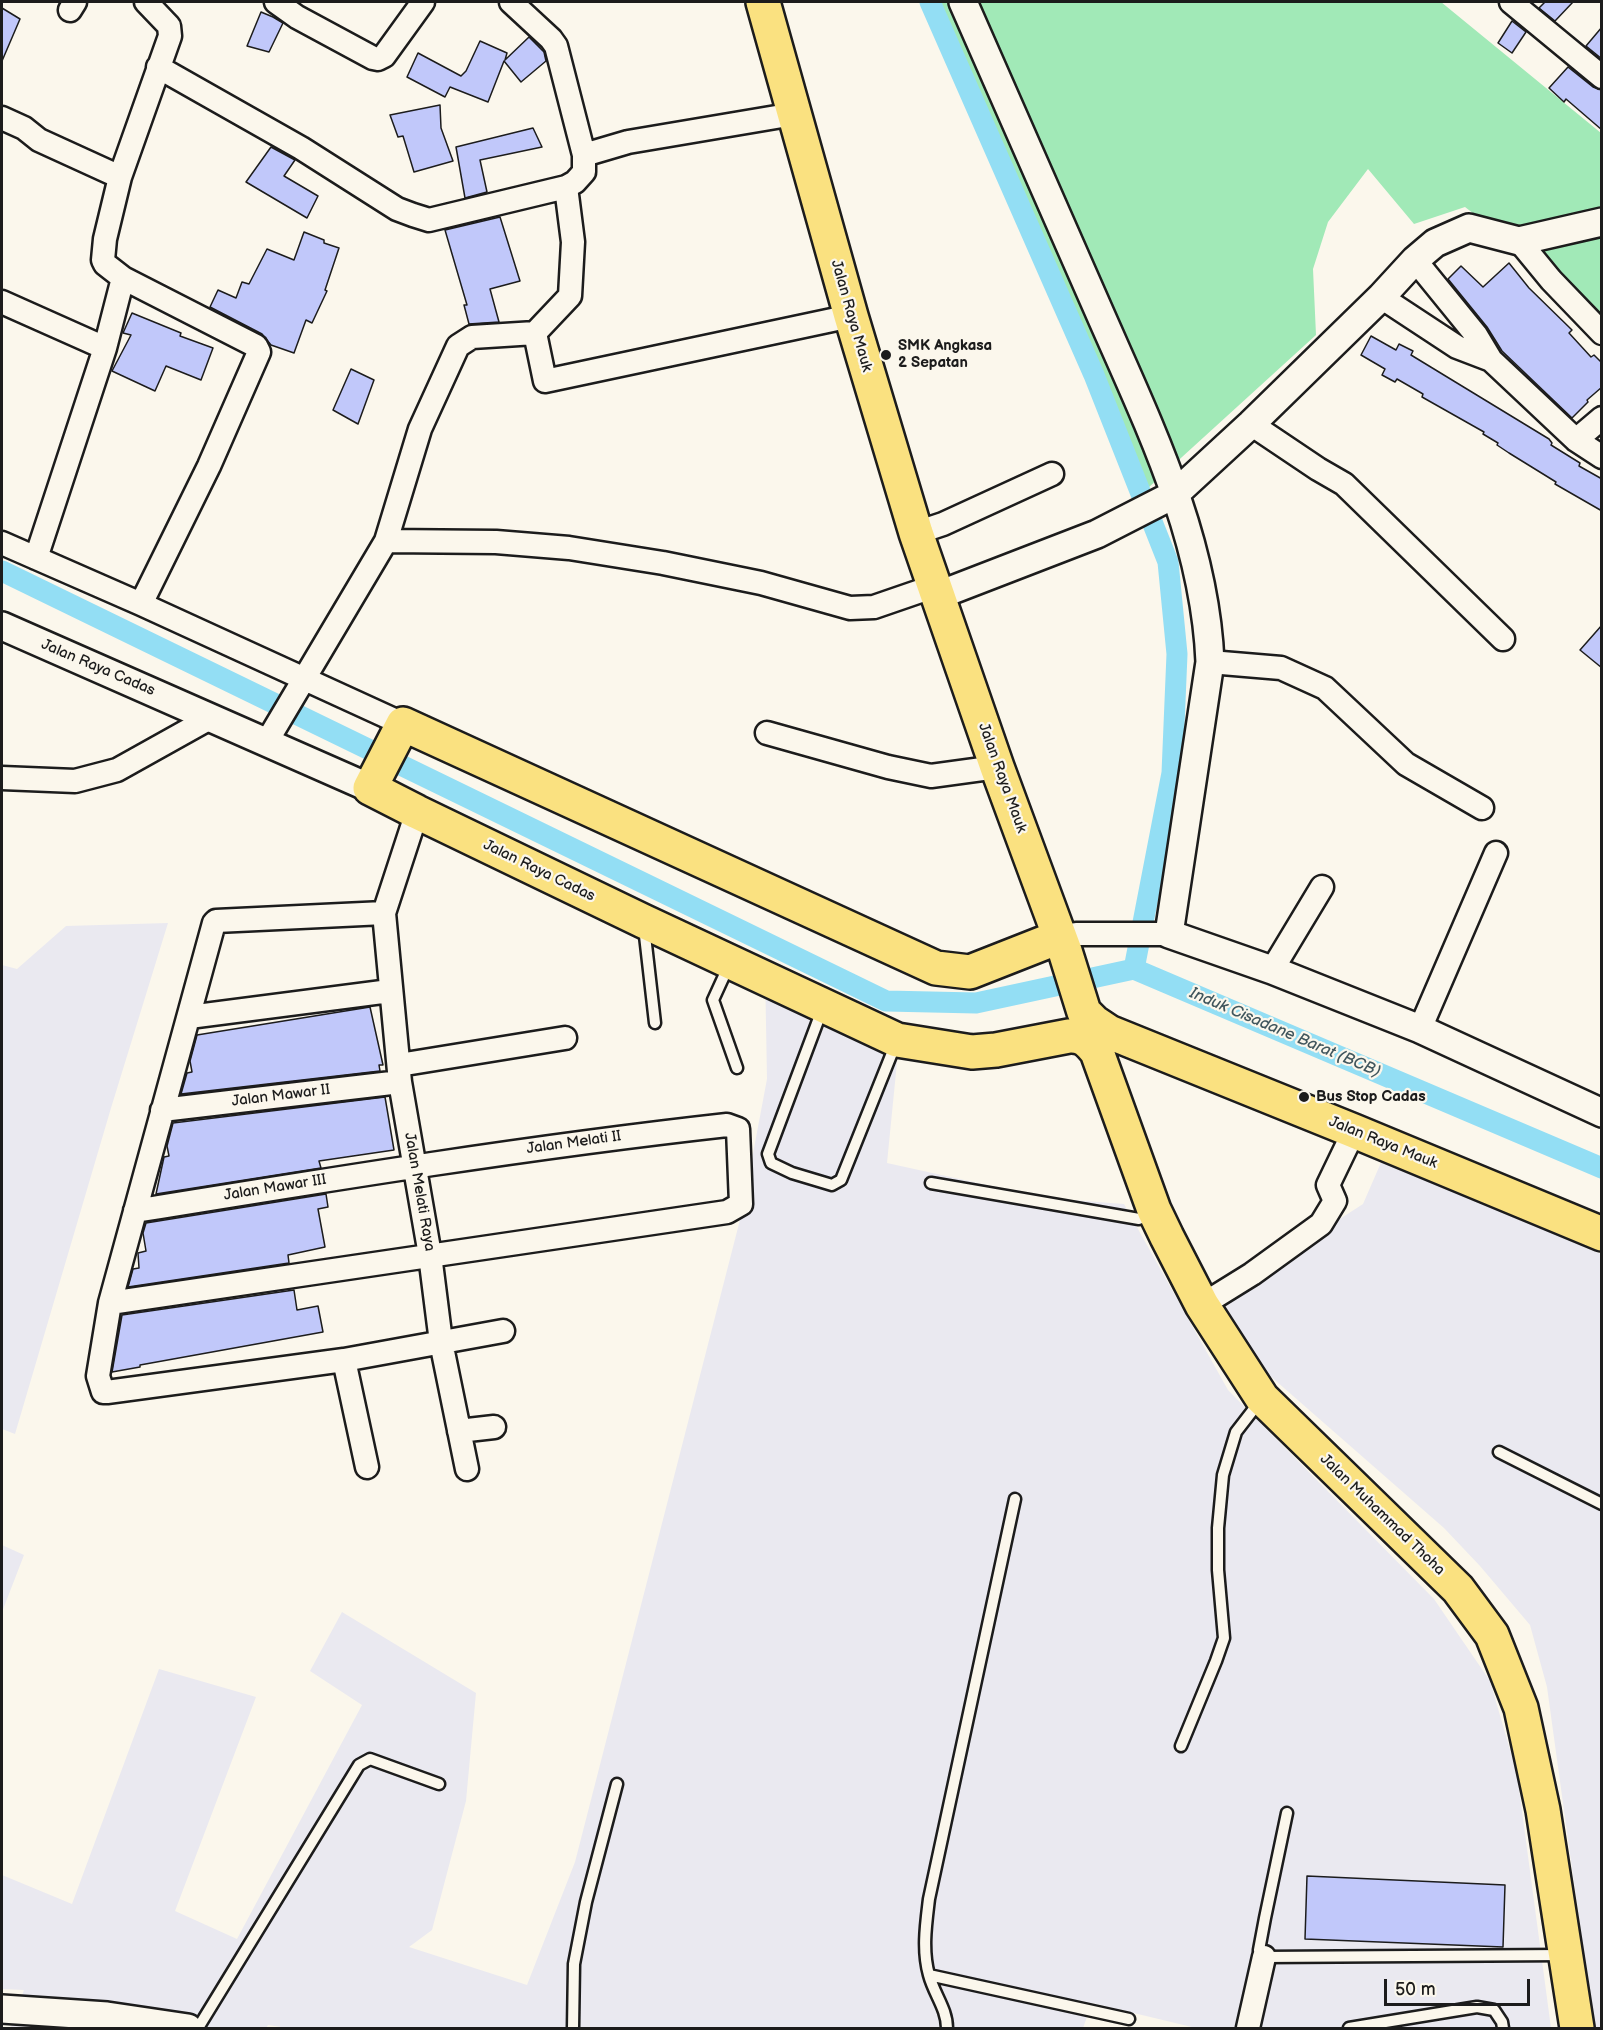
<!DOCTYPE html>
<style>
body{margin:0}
#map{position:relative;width:1603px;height:2030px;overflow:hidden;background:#fbf7ec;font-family:"Balsamiq Sans",sans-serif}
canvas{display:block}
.frame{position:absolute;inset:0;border:3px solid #1c1c1c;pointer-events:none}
.scale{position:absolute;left:1384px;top:1979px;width:146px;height:27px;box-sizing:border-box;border:3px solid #1c1c1c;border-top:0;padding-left:8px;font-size:18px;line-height:21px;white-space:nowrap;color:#1c1c1c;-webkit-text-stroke:4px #fbf7ec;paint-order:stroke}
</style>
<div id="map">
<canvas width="1603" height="2030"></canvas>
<div class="frame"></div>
<div class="scale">50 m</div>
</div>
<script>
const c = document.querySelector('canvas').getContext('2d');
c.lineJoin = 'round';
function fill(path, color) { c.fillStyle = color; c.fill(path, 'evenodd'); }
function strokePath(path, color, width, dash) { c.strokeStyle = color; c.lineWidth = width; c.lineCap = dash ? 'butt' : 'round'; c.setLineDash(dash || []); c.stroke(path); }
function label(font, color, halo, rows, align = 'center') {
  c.font = font + ' "Balsamiq Sans",sans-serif'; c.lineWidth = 4.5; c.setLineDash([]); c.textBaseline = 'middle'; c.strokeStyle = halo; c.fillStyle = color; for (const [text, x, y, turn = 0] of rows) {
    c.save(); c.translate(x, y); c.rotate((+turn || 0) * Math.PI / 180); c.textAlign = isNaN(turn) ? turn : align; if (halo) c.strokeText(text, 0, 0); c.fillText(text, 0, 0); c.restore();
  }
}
const built = new Path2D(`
 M168 923 111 1108 15 1434 2 1429V965L17 969 66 926Z
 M765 968 900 1032 887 1163 1046 1198 1124 1204 1228 1390 1434 1599 1490 1681 1517 1774 1551 2028H1196L1092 2003 1083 2028H288L268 2025 266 2028H10L24 1990 2 1989V1875L72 1904 159 1669 256 1697 175 1911 237 1939 362 1705 310 1671 342 1612 476 1693 466 1801 432 1930 409 1947 527 1985 575 1862 742 1212 767 1079Z
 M1383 1158 1601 1254V2028H1594L1547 1687 1530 1625 1480 1566 1444 1528 1260 1367 1216 1299 1363 1204Z
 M2 1545 24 1555 2 1612Z`);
const green = new Path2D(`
 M935 2H1441L1601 133V324L1548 271 1465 207 1414 224 1368 169 1328 222 1313 269 1316 335 1148 488Z`);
const canal = new Path2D(`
 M930 2 1094 375 1168 562 1177 654 1172 773 1134 969
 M2 571 886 1001 976 1003 1134 969
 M1134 969 1602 1168`);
const building = new Path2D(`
 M1545 2H1573L1555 21 1539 8Z
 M2 8 20 19 2 61Z
 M261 12 273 17 283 23 269 52 247 46Z
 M1512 21 1526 32 1512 53 1498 43Z
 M1602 27V59L1586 46Z
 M529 37 544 52 546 61 521 82 504 61 488 102 450 87 445 97 407 77 418 53 461 76 466 71 480 41 507 53 505 60Z
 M1568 67 1593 87 1602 90V130L1566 99 1564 102 1549 88Z
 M440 105 441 128 453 161 414 172 403 136 398 137 390 115Z
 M533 128 542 147 480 160 487 192 465 198 456 147Z
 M271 147 295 160 284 176 318 196 307 218 246 182Z
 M500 217 520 281 490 289 499 322 469 324 464 305H467L445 230Z
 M304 232 324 240V243L339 248 325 290 327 291 312 323 306 320 294 353 271 345 262 334 210 307 218 290 236 298 242 282 249 284 267 249 294 260Z
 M1509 263 1529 288 1572 330 1569 333 1591 357 1594 355 1602 363V387L1587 400 1588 402 1572 418 1502 351 1487 327 1448 279 1461 266 1483 287Z
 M132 313 181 333 180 336 213 348 201 380 166 366 155 391 112 371 131 335 123 333Z
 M1371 336 1396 350 1399 344 1413 351 1411 355 1549 439 1552 443 1551 445 1580 463 1579 466 1602 479V511L1555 484 1556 482 1509 453 1497 445 1498 443 1483 434 1484 432 1422 397 1423 394 1397 379 1395 382 1382 375 1385 369 1361 355Z
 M351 369 374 380 358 424 333 410Z
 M1602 625V668L1580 650Z
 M370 1007 383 1065H379L380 1071 181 1094 187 1073 192 1072 190 1061 197 1035Z
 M385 1097 394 1150 319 1161 321 1168 156 1194 164 1157 169 1156 167 1146 173 1123Z
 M326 1194 328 1207 318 1209 325 1247 288 1255 289 1263 128 1287 133 1269 139 1268 138 1253 146 1251 143 1233 146 1223Z
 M294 1290 297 1310 318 1306 323 1332 140 1365V1367L112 1372 122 1315Z
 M1307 1876 1505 1885 1503 1947 1305 1939Z`);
const service = new Path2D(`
 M644 927 655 1023
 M729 965 713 1000 737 1068
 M822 1010 768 1154 771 1163 792 1173 832 1185 841 1180 896 1043
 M931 1183 1139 1219 1151 1212
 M1499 1452 1602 1504
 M1181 1746 1216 1661 1224 1638 1218 1570V1528L1223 1475 1236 1432 1260 1401
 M1287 1813 1265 1918 1259 1950 1260 1955 1264 1957 1563 1955
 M929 1975 1129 2019
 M198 2028 359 1765 370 1759 439 1784
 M573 2028 574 1964 586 1902 617 1784
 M947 2028C947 2009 934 1994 929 1975 922 1950 926 1924 929 1899L1015 1499
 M1349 2028 1477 2007 1494 2010 1502 2022 1503 2028`);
const minor = new Path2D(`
 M276 2 297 17 373 58 378 59 384 56 423 2
 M1511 2 1602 77
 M70 10 75 2
 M158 67 301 148 397 209 413 215 429 220 566 187 575 182 584 172V155L556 46 551 39 511 2
 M2 118 24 128 39 140 120 177
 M584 155 628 142 794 114
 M1519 241 1551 280 1602 333
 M1415 260 1476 335 1491 360
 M1381 297 1457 347 1491 360 1576 440 1602 457
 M2 302 105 348
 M535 333 570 296 573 242 566 187
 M1251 424 1318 469 1344 484 1503 639
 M1576 440 1602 418
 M916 533 943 524 1052 474
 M386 541 496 542 569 548 663 563 761 583 850 608 874 607 935 586
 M2 543 141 604 403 724
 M36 558 105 348 123 278
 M141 604 209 466 259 352 256 346 123 278 105 264 103 260 105 239 120 177 170 36 169 26 146 2
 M1210 662 1281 668 1325 688 1406 764 1482 808
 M767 733 888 767 931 776 997 767
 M266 743 386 541 420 429 458 346 472 337 535 333 545 381 851 316
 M2 778 75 781 117 770 212 717
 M417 812 384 913 400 1082 430 1255 441 1342 467 1469
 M384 913 216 921 214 923 110 1303 98 1376 103 1392H107L344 1360 503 1331
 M1059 937 1076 934H1169
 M1272 970 1322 887
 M189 1017 390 991
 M1420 1029 1496 853
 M399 1065 565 1038
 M162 1110 400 1082
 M110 1303 727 1212 741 1204 738 1129 727 1125C529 1147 332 1179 135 1211
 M1202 1305 1252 1274 1321 1224 1335 1201 1328 1185 1354 1131
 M344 1360 367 1467
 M459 1431 494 1427
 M1248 2028 1264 1957`);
const tertiary = new Path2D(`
 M963 2C1008 104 1053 207 1098 309 1147 421 1205 537 1210 662L1169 934 1272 970 1420 1029 1602 1113
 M939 595 1097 534 1175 494 1251 424 1381 297 1415 260 1435 243 1469 228 1519 241 1602 222
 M2 626 370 788
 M2 2009 107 2016 188 2028`);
const primary = new Path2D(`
 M763 2 851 316 916 533 997 767 1065 951 1084 1012 1094 1022 1109 1032 1354 1131 1602 1234
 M1059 937 970 972 936 968 403 724 370 788 417 812 643 921 897 1040 972 1052 996 1050 1069 1036C1083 1035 1089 1042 1097 1052L1154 1210 1167 1237 1202 1305 1262 1398 1458 1589 1492 1635 1521 1708 1543 1810 1577 2028`);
const markers = [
 [886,355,6,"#1c1c1c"],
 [1304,1097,6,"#1c1c1c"]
];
const streetNames = [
 ["Jalan Raya Mauk",851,316,74],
 ["Jalan Raya Cadas",98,668,23],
 ["Jalan Raya Mauk",1002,778,70],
 ["Jalan Raya Cadas",539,871,26],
 ["Jalan Mawar II",281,1096,-7],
 ["Jalan Melati II",574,1143,-8],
 ["Jalan Raya Mauk",1383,1143,22],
 ["Jalan Mawar III",275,1188,-9],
 ["Jalan Melati Raya",419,1192,80],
 ["Jalan Muhammad Thoha",1382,1515,44]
];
const poiNames = [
 ["SMK Angkasa",898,346],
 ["2 Sepatan",898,363],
 ["Bus Stop Cadas",1316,1097]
];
const waterNames = [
 ["Induk Cisadane Barat (BCB)",1285,1033,23]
];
fill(built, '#eae9f0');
fill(green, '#a1e9b7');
strokePath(canal, '#93def4', 21);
fill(building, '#c1c8fa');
strokePath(building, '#1c1c1c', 1.5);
strokePath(service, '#1c1c1c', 15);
strokePath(minor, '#1c1c1c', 27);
strokePath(tertiary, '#1c1c1c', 32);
strokePath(primary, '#1c1c1c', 38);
strokePath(service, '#fbf7ec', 10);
strokePath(minor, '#fbf7ec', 22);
strokePath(tertiary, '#fbf7ec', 27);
strokePath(primary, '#fae180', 33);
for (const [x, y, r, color] of markers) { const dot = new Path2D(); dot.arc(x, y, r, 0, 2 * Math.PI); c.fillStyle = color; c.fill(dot); strokePath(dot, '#fbf7ec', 2); }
label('15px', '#1c1c1c', '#fbf7ec', streetNames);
label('bold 15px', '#1c1c1c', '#fbf7ec', poiNames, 'left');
label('italic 16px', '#40565d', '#fbf7ec', waterNames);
</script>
